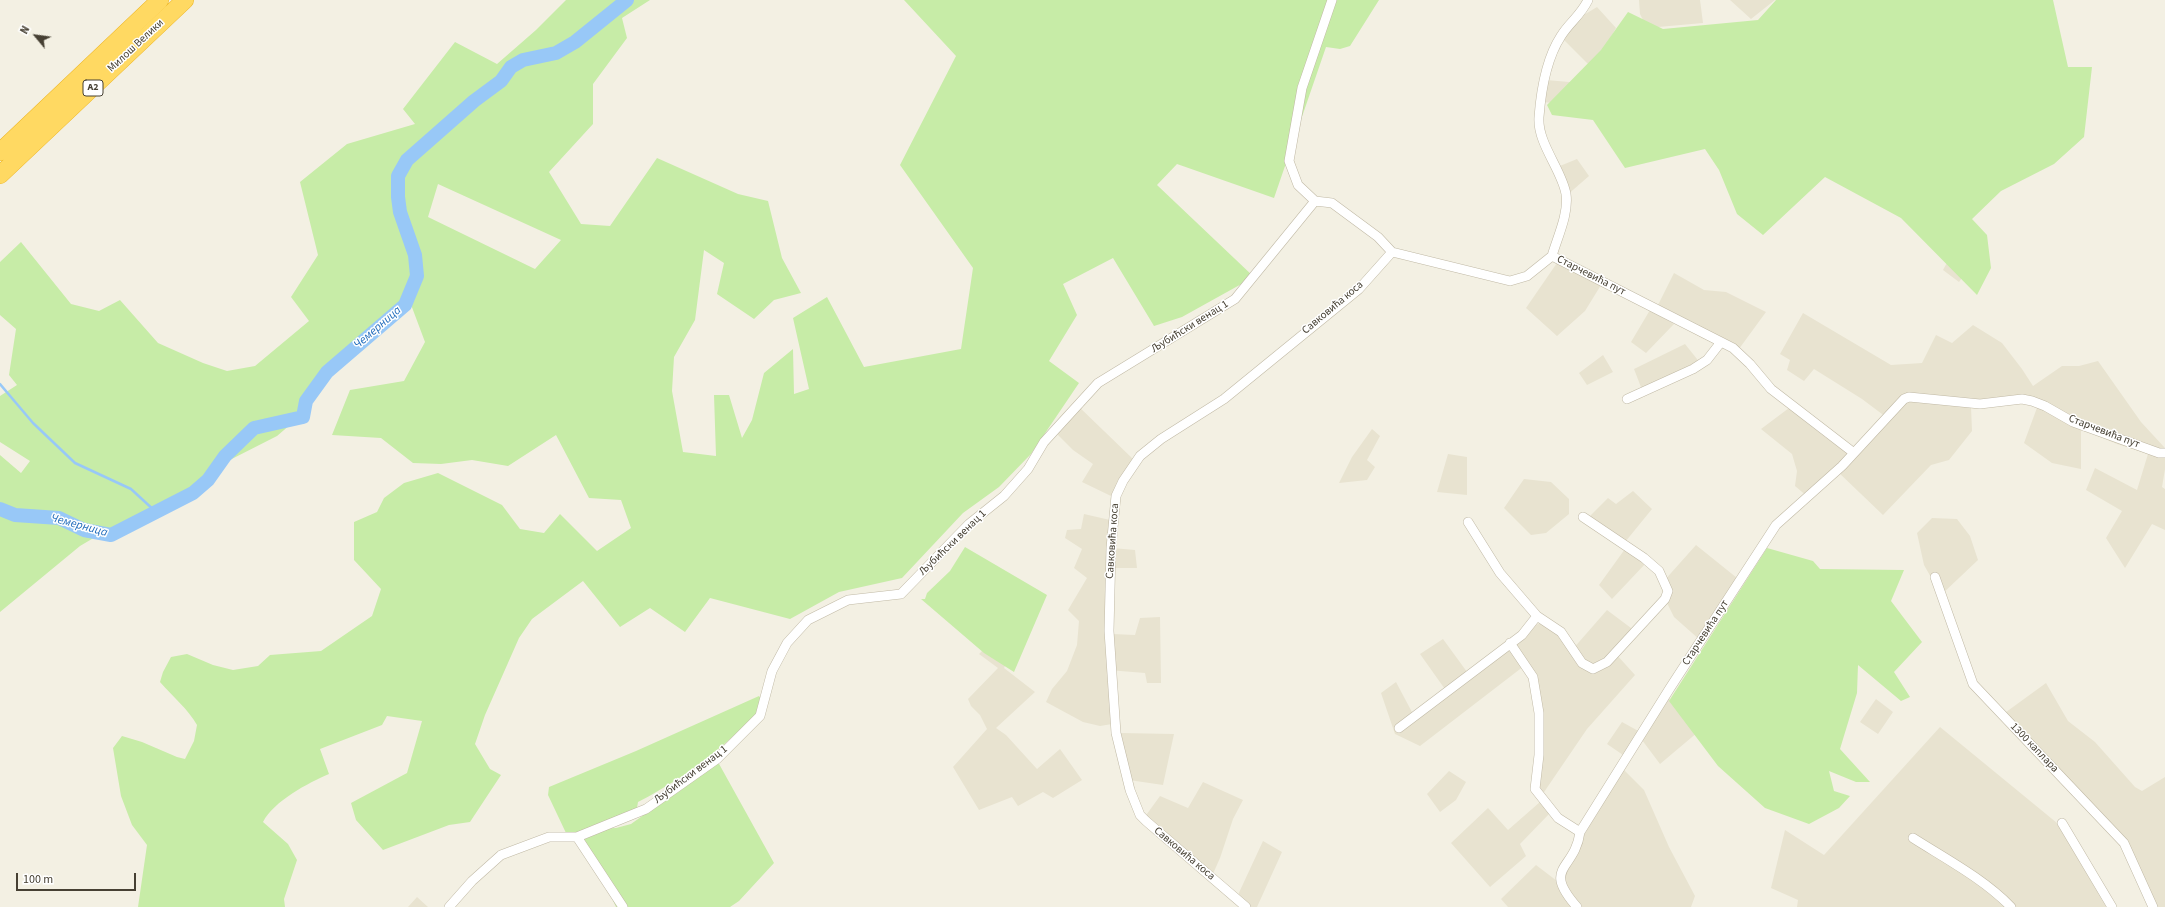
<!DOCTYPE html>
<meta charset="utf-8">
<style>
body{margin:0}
#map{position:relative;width:2165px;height:907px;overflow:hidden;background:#f3f0e3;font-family:"Source Sans 3",sans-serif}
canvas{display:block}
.north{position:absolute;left:16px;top:16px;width:40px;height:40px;-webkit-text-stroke:3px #fff;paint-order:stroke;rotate:299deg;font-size:11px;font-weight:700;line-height:16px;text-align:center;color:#464033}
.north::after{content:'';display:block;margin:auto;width:14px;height:18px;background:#464033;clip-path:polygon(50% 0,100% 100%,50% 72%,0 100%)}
.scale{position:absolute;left:16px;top:873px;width:120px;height:18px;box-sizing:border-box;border:2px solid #464033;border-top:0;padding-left:5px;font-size:12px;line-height:14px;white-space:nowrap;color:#464033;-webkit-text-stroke:3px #fff;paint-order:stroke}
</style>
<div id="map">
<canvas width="2165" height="907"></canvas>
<div class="north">N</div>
<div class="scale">100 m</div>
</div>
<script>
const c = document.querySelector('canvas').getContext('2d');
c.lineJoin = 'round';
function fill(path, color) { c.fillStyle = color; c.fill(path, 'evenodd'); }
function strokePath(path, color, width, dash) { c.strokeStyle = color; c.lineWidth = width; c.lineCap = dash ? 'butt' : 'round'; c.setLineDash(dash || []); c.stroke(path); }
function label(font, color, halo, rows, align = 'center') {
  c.font = font + ' "Source Sans 3",sans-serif'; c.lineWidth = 3; c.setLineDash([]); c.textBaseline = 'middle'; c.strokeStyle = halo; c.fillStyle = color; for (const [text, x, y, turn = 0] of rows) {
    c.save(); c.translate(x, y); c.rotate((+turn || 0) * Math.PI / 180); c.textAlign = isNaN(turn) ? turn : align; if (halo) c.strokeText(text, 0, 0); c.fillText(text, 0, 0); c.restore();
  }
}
const residential = new Path2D(`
 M1639 0H1700L1703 23 1647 28 1640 14Z
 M1730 0H1775L1751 19Z
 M1597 7 1616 28 1593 69 1563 39 1582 16Z
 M1546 80 1581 83 1578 105 1542 102Z
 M1577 159 1589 176 1566 196 1555 168Z
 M1950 257 1970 267 1959 282 1943 270Z
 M1559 260 1601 285 1585 311 1557 336 1526 308Z
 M1674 273 1704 290 1726 292 1766 312 1736 353 1702 338 1655 311Z
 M1650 310 1674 324 1646 353 1631 342Z
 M1803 313 1891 365 1922 363 1936 335 1952 343 1973 325 2002 343 2022 369 2033 386 2062 366H2079L2098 361 2141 422 2165 448V469L2162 487 2165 489V530L2152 524 2125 568 2106 538 2122 511 2086 490 2095 468 2137 490 2148 454 2117 444 2081 429V469L2052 463 2024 443 2038 405 2022 401 1971 407 1972 431 1949 460 1931 465 1883 515 1837 471 1886 417 1862 399 1814 369 1804 381 1787 370 1790 360 1780 354Z
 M1685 344 1701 364 1644 395 1634 369Z
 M1603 355 1613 372 1587 385 1579 373Z
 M1075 403 1133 459V463L1116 492 1112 548 1135 550 1137 568H1112V634L1135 635 1140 618 1160 617 1161 683H1147L1145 673 1108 670 1112 724 1100 726 1083 722 1046 702 1052 689 1067 671 1077 645 1079 621 1068 610 1087 578 1074 568 1082 549 1065 538 1067 530 1081 529 1084 514 1110 520 1111 496 1082 482 1093 464 1073 450 1056 433Z
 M1789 408 1825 437 1851 455 1808 497 1795 486 1797 471 1792 454 1761 429Z
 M1372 429 1380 436 1367 460 1375 467 1367 480 1339 483 1352 457Z
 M1448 454 1467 457V495L1437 492Z
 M1524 479 1551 482 1569 499V514L1546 533 1531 535 1504 508Z
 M1633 491 1652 509 1621 547 1585 521 1608 498 1616 504Z
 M1932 518 1957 519 1970 536 1978 560 1941 595 1924 565 1917 533Z
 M1696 545 1742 582 1700 640 1674 617 1667 603 1663 582Z
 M1625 549 1646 563 1612 599 1599 585Z
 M1607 610 1635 631 1616 654 1635 675 1587 729 1540 798 1535 717 1531 686 1524 666 1420 746 1395 734 1381 693 1396 682 1413 714 1447 692 1420 654 1443 639 1470 676 1528 628 1541 623 1560 634 1572 650Z
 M1020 635 1004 668 1035 692 996 728 1006 735 1037 769 1060 749 1082 780 1053 798 1043 792 1018 806 1012 797 979 810 953 767 987 729 980 715 971 706 968 699 998 668 979 654 982 651Z
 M2046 683 2068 721 2095 742 2135 787 2142 791 2165 777V907H2148L2126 855 2105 824 2002 715Z
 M1666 695 1698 732 1660 764 1642 740Z
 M1876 699 1893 712 1878 734 1860 722Z
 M1622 722 1642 733 1626 757 1607 744Z
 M1940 727 2057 823 2106 907H1797L1798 900 1771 888 1785 830 1824 855Z
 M1120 733 1174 734 1163 785 1129 780Z
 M1623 769 1644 790 1669 847 1695 896 1691 907H1508L1501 899 1536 865 1557 881Z
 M1449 771 1466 782 1456 800 1440 812 1427 794Z
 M1203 782 1243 800 1233 819 1220 858 1212 876 1144 818 1160 796 1188 808Z
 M1540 802 1551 812 1520 844 1526 856 1490 887 1451 843 1488 808 1508 830Z
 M1263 841 1282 852 1257 907H1248L1237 897Z
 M417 897 428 907H408Z`);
const green = new Path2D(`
 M566 0H650L622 18 627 38 593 84V124L549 172 581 224 610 226 657 158 738 194 768 201 782 258 801 293 774 300 754 319 717 294 724 263 704 250 695 320 674 357 672 391 683 452 716 456 714 395H729L742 438 752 420 764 373 793 349 794 394 809 389 793 318 827 297 864 367 961 349 973 268 900 165 956 56 904 0H1379L1350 46 1340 49 1326 47 1274 198 1177 164 1157 185 1254 277 1182 317 1154 326 1113 258 1063 284 1077 315 1049 361 1079 383 1031 454 999 487 963 513 902 578 839 592 790 619 710 598 685 632 650 608 620 627 583 581 532 619 519 638 485 715 475 744 490 769 501 775 470 822 449 825 383 850 356 820 351 803 407 773 422 721 387 716 382 725 320 749 329 774C308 783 274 801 263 822L288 844 297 860 284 899 285 907H138L147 845 132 825 121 796 113 748 122 736 142 742 177 757 185 759 194 741 197 725C188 709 173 697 160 682L163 672 171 657 187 654 213 665 233 670 258 666 270 655 321 651 372 616 381 589 354 560V522L377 512 384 498 404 483 438 473 502 505 520 529 544 533 560 514 597 551 631 528 621 500 589 498 556 435 508 466 472 460 441 464 413 463 381 438 332 435 350 390 404 381 425 342 410 302 381 333 321 384 298 418 277 436 214 468 188 496 107 530 80 546 0 612V455L21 473 30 461 0 442V396L17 385 9 375 16 329 0 315V262L21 242 71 304 99 311 120 300 158 343 203 363 227 371 255 366 309 321 291 297 318 255 300 182 347 144 415 124 403 109 455 42 497 64 536 30ZM438 184 561 240 535 269 428 217Z
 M1776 0H2053L2068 67H2092L2084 137 2054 164 2001 191 1972 219 1987 235 1991 268 1977 295 1901 218 1825 177 1763 235 1737 214 1719 170 1705 149 1625 168 1593 120 1552 115 1547 105 1601 50 1628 12 1663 29 1758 20Z
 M965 547 1047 595 1014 672 984 653 921 599H925L927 593 950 571Z
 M1767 548 1813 561 1820 569 1904 570 1891 601 1922 642 1894 672 1910 697 1901 701 1858 665 1857 693 1840 749 1870 782H1856L1829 771 1834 791 1850 796 1839 808 1809 824 1765 808 1718 766 1669 701Z
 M759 696 762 700 759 716C742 727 729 741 713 753 690 772 665 788 638 802L637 808 593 829 616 828 631 824 718 762 774 863 739 901 730 907H616L601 875 574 832 566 833 548 795 549 787 636 751Z`);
const stream = new Path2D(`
 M0 384 33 423 75 463 131 489 156 512`);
const river = new Path2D(`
 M0 509 15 515 59 518 84 530 111 535 193 493 208 480 225 456 254 428 303 417 306 401 327 372 405 305 417 276 415 255 400 212 398 197V176L407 160 474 101 501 81 511 67 523 60 556 53 575 42 627 0`);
const minor = new Path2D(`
 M1315 201 1332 203 1378 237 1392 252
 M1392 252 1510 281 1527 276 1552 256
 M1552 256 1733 348 1750 364 1771 389 1854 453
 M1552 256C1557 238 1569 214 1566 194 1562 170 1537 143 1539 117 1541 91 1546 59 1561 36 1569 23 1581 15 1588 0
 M1627 399 1693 369 1707 360 1721 342
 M1468 522 1500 573 1537 616
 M1935 577 1973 684 2124 843 2153 907
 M1510 643 1533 677 1539 713V755L1535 789 1558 818 1580 832
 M1399 728 1522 635 1537 616 1561 632 1582 663 1593 669 1607 662 1665 599 1668 591 1659 571 1644 558 1583 517
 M2062 823 2112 907
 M577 837 623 907
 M1913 838C1946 859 1984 879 2011 907
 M449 907 472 881 501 855 549 837H577L646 809 717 759 760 716 772 671 787 643 808 620 848 600 901 594 969 524 1004 496 1028 469 1044 442 1098 383 1235 299 1315 201 1298 185 1289 161 1302 88 1332 0
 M1246 907 1146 821 1140 815 1130 790 1116 733 1109 631 1111 548 1116 496 1123 481 1140 456 1161 439 1224 399 1359 289 1392 252
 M1577 907C1541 866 1575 871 1580 832L1670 688 1776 525 1842 466 1904 399 1909 397 1980 404 2022 399 2032 401 2045 406 2073 422 2159 453H2165`);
const motorway = new Path2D(`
 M0 152 160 0
 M0 175 185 0`);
const shields = [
 [93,88,20]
];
const shieldNames = [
 ["A2",93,88]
];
const streetNames = [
 ["Милош Велики",136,46,-43],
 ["Старчевића пут",1591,276,27],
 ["Савковића коса",1333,308,-40],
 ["Љубићски венац 1",1190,327,-32],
 ["Старчевића пут",2104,432,21],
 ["Савковића коса",1113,541,-86],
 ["Љубићски венац 1",953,543,-44],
 ["Старчевића пут",1706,633,-57],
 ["1300 каплара",2034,748,46],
 ["Љубићски венац 1",691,775,-37],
 ["Савковића коса",1184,854,40]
];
const waterNames = [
 ["Чемерница",378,328,-41],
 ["Чемерница",79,526,15]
];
fill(residential, '#e8e3d0');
fill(green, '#c7eca7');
strokePath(stream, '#98c8f7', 2.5);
strokePath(river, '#98c8f7', 14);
strokePath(minor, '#c0b9a5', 10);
strokePath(motorway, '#edb524', 18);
strokePath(minor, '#fff', 9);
strokePath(motorway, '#ffd962', 17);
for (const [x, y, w] of shields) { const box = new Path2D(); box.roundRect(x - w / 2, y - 8, w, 16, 3); c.fillStyle = '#fff'; c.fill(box); strokePath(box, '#464033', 1); }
label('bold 10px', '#464033', null, shieldNames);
label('11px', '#464033', '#fff', streetNames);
label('italic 12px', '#226dbc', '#fff', waterNames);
</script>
